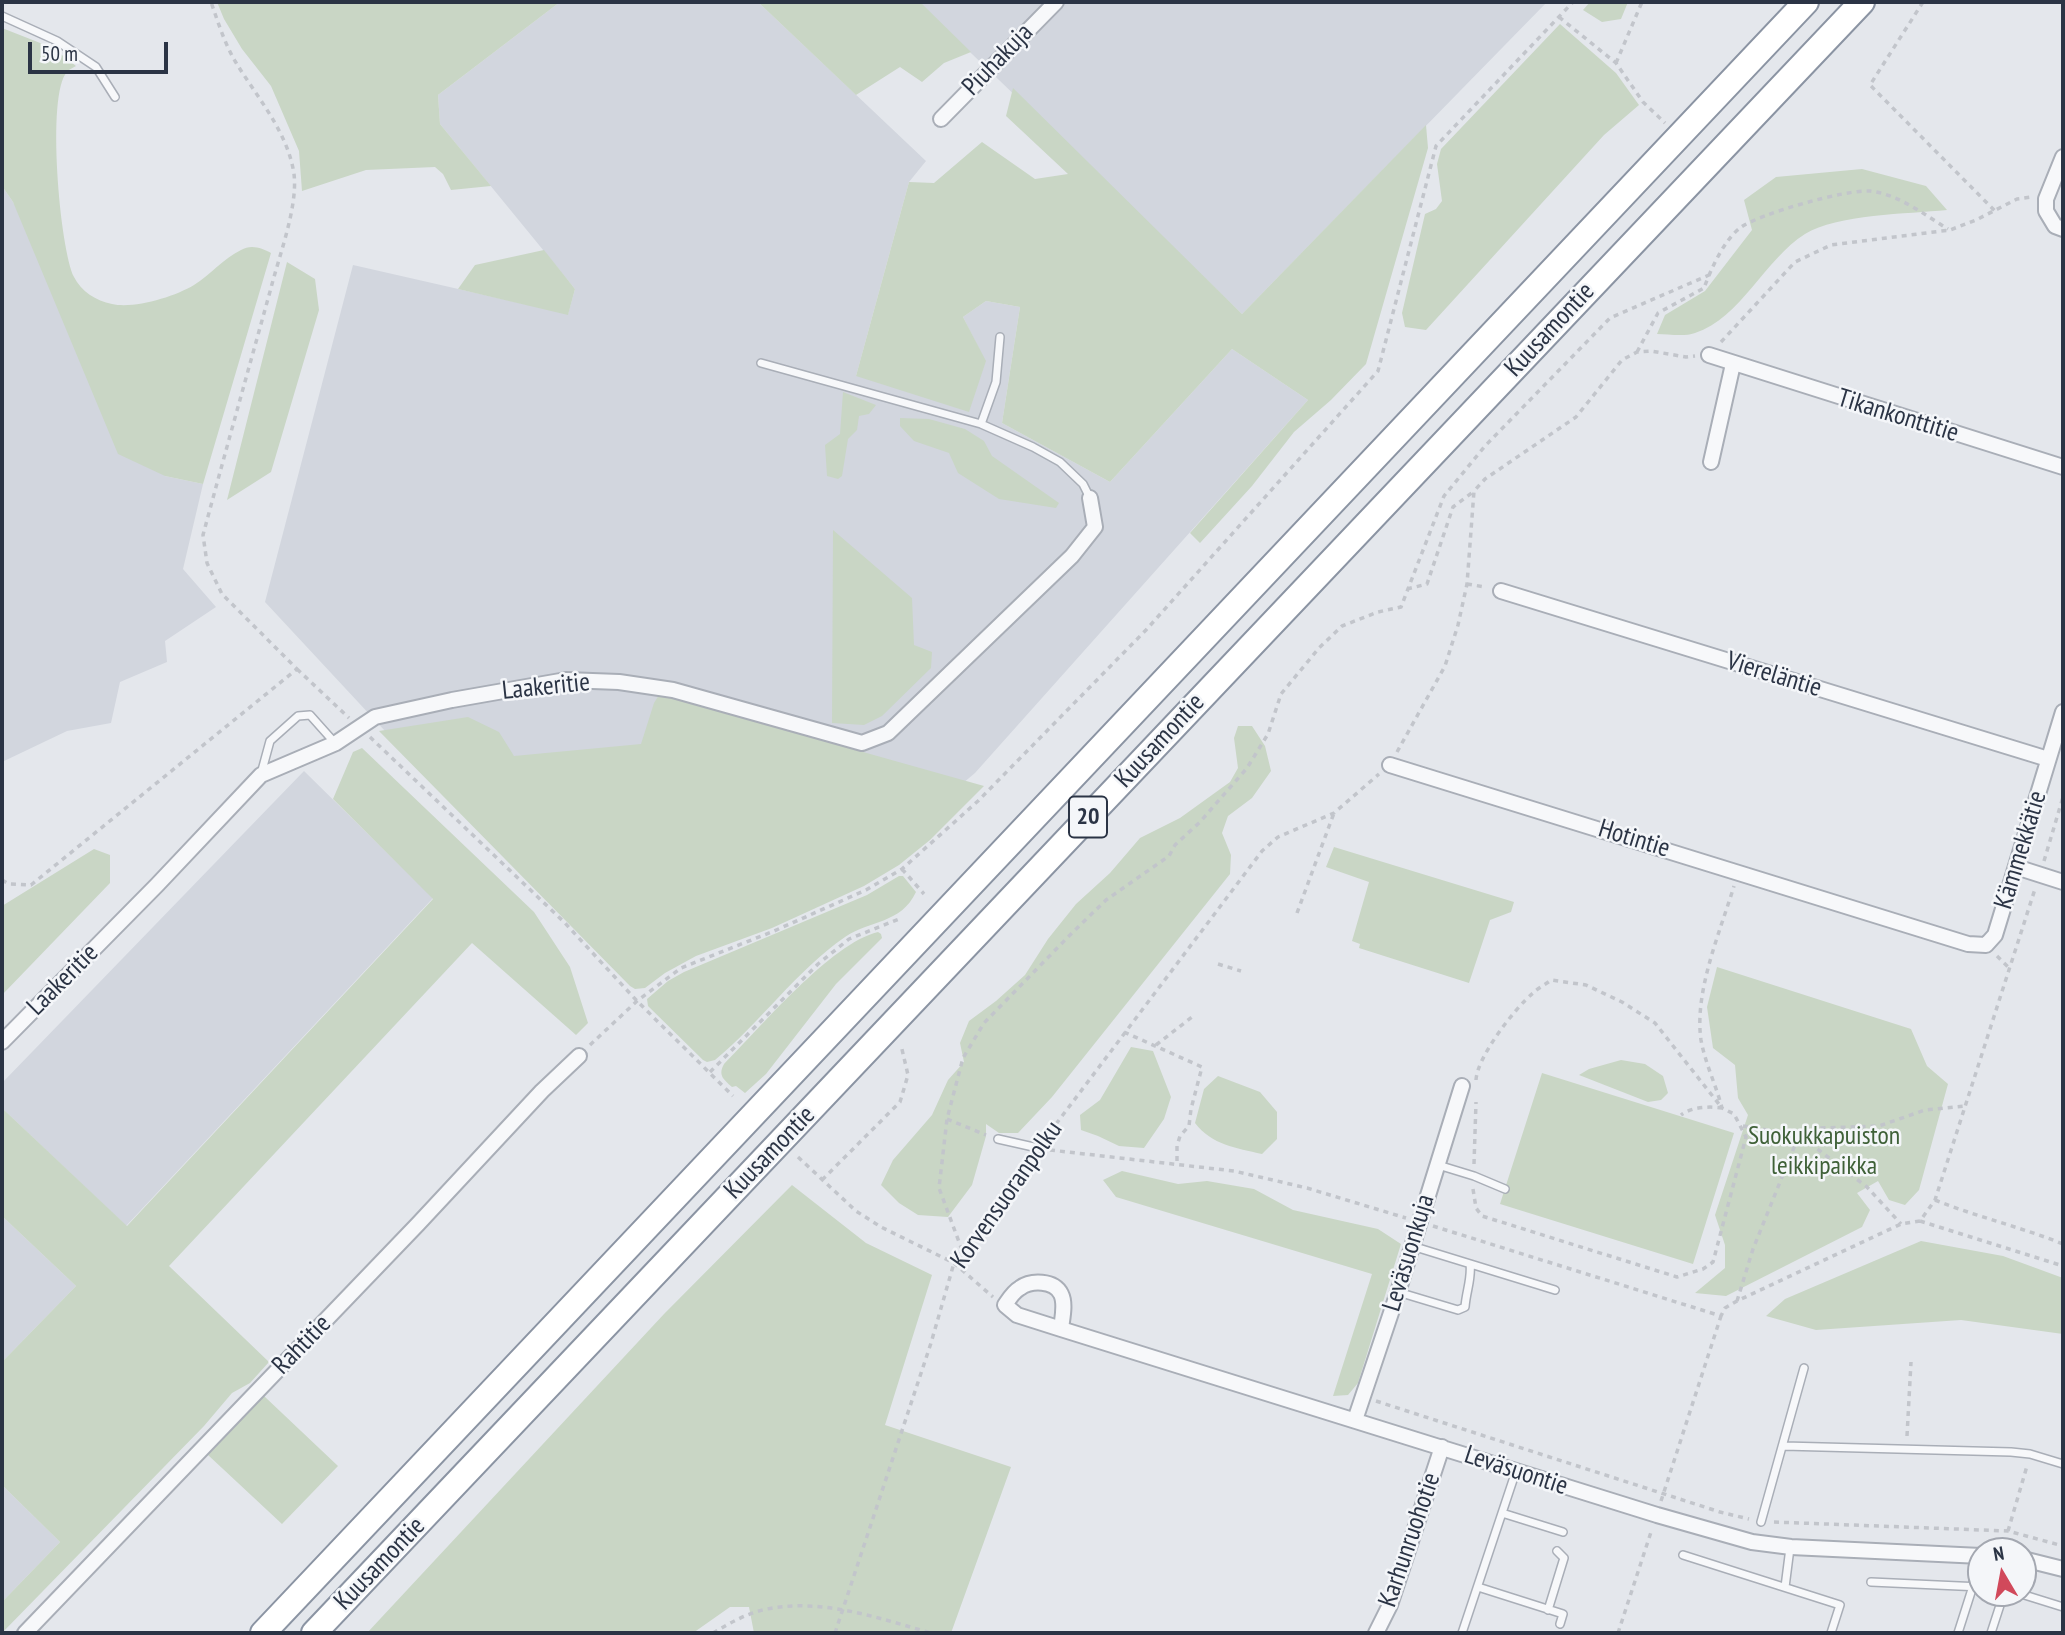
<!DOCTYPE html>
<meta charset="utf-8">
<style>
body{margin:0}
#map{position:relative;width:2065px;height:1635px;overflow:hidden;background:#e4e7ec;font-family:"PT Sans Narrow",sans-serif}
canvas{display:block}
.frame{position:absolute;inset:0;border:4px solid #2b3445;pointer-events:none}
.north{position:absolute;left:1967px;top:1537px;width:70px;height:70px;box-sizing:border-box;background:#f4f6f9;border:2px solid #a4a8b1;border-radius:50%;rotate:350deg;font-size:19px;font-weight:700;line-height:28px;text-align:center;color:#2b3445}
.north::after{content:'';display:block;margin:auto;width:24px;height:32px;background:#d1495b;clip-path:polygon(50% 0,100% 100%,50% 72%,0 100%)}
.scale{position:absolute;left:28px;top:42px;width:140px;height:32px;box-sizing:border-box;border:4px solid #2b3445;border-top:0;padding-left:9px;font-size:21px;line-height:24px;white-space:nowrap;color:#2b3445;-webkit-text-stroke:5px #f4f6f9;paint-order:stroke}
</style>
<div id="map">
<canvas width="2065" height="1635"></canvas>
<div class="frame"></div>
<div class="north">N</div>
<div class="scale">50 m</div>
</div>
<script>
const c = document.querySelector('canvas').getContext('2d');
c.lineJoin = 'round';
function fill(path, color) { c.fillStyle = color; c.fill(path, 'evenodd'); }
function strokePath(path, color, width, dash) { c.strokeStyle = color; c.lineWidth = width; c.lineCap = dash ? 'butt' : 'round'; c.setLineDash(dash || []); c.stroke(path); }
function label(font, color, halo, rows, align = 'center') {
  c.font = font + ' "PT Sans Narrow",sans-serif'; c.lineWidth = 5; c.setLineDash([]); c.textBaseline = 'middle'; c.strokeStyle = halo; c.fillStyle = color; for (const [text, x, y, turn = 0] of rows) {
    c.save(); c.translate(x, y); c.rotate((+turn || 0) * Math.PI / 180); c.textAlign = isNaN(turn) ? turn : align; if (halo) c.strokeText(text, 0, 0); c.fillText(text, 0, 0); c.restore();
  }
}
const built = new Path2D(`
 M560 2H758L926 161 909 182 856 376 985 361 963 317 986 301 1020 307 1002 423 1110 482 1232 349 1308 400 975 773 956 789 651 748 425 774 265 602 353 265 568 314 575 289 440 124 438 95Z
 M918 2H1547L1242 314Z
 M2 186 13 202 165 476 203 484 183 569 216 607 165 641 167 662 120 682 111 723 67 731 2 762Z
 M304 771 433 898 126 1226 2 1108V1083Z
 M2 1216 76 1286 2 1362Z
 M2 1485 60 1542 2 1602Z`);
const green = new Path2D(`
 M217 2H560L438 95 440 124 491 186 451 190 443 174 435 167 366 170 302 191 299 151 271 86 242 49 224 19Z
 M758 2H920L971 52 944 63 922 82 900 67 856 95Z
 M1590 2H1628L1621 19 1602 22 1583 10Z
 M1560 24 1616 73 1639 105 1604 135 1426 330 1405 327 1402 313 1425 214 1436 209 1442 201 1437 164 1441 149Z
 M2 28 53 48 76 66C73 68 69 69 67 72 46 94 60 249 74 277 81 291 96 301 112 304 134 309 174 297 194 285 210 275 224 258 241 250 251 244 262 248 271 253L203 484 165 476 118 454 13 202 2 186Z
 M1013 88 1242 314 1426 125 1428 148 1366 364 1331 400 1294 432 1252 486 1200 543 1190 533 1308 400 1232 349 1110 482 1002 423 1020 307 986 301 963 317 986 361 969 412 856 376 909 182 934 183 982 142 1035 179 1068 174 1006 116Z
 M1862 169 1926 186 1947 210C1908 214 1837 214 1805 234 1765 259 1741 318 1695 333 1684 337 1668 334 1657 334L1665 315 1705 291 1752 230 1744 200 1776 177Z
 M544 250 575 289 568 315 458 289 475 265Z
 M287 262 315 279 319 310 271 472 227 500Z
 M843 392 876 405 869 414 859 416 857 430 848 439 842 476 838 479 827 476 825 445 840 434Z
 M900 418 929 419 965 429 984 441 992 456 1059 503 1056 508 999 499 958 473 949 453 914 441 900 426Z
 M833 530 912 598 914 645 932 652 931 668 882 716 864 725 832 723Z
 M659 695 671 698 984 786 930 840 899 865 864 886 772 928 696 956 665 973 645 988 635 989 630 986 379 731 468 717 499 732 514 756 641 744 654 703Z
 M1238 726H1252L1265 746 1271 771 1252 798 1228 816 1222 833 1231 855 1230 874 1052 1097 1018 1133H999L986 1124V1136L972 1185 948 1217 918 1215 899 1203 881 1185 893 1160 932 1115 948 1080 964 1062 960 1043 969 1021 996 1001 1025 975 1048 939 1076 904 1110 873 1140 838 1180 818 1230 782 1238 768 1234 738Z
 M362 748 534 912 570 967 588 1023 576 1035 472 943 169 1266 269 1362 250 1383 232 1393 204 1426 2 1633V1602L60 1542 2 1485V1362L76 1286 2 1216V1108L127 1226 433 899 333 799 353 752Z
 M1334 847 1514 902 1511 912 1490 920 1469 983 1359 948 1360 944 1352 941 1369 882 1326 867Z
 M94 849 110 855V883L2 995V906Z
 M899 876H903L916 892C901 924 870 920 845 937 796 971 761 1022 715 1060L707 1062 703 1060 648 1006 647 999 668 981 684 972 867 895Z
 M878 932 881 934 882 938 836 984 766 1074 745 1093 736 1086 732 1087C723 1079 718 1075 724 1064 760 1028 831 943 878 932Z
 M1717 967 1911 1029 1927 1066 1948 1084 1919 1190 1905 1205 1889 1200 1878 1181 1857 1193 1870 1210 1862 1227 1726 1296 1695 1293 1725 1268V1245L1715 1215 1748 1115 1738 1098 1735 1065 1713 1048 1707 1007Z
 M1131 1047 1153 1051 1171 1097 1164 1119 1144 1148 1119 1146 1098 1136 1081 1130 1080 1115 1100 1100Z
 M1621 1060 1645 1064 1663 1076 1668 1093 1661 1100 1648 1102 1579 1075 1589 1069Z
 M1542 1073 1734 1133 1693 1264 1500 1204Z
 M1218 1076 1260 1092 1277 1112V1139L1262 1154C1236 1148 1212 1145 1195 1123L1204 1089Z
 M1122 1171 1178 1184 1207 1181 1254 1189 1293 1210 1378 1229 1401 1244 1358 1383 1348 1395 1333 1396 1372 1274 1116 1197 1103 1180Z
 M792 1185 866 1243 932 1275 885 1425 1011 1467 951 1633H754L749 1607H730L693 1633H367L664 1314Z
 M1921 1241 2003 1256 2063 1278V1334L1961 1320 1816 1330 1766 1316 1785 1299Z
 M264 1396 338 1466 282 1524 208 1455Z`);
const path = new Path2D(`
 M1923 2 1870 85 1995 211
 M1559 17 1616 63 1643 102 1665 123
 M1616 63 1642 2
 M1721 342 1795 262 1831 245 1950 230 1976 220 2017 199 2031 197
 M1637 352 1658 313 1704 288C1711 269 1724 240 1740 228 1758 214 1847 189 1870 191 1898 194 1925 215 1948 229
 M1467 584 1485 587
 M1407 589 1427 584 1453 507 1473 492
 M297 669 349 718
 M370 737 564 922 637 1001 733 1096
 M1397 752 1445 666 1458 625 1467 584 1474 491 1485 479 1576 417 1622 360 1637 352 1651 351 1686 357 1695 356
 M2044 861 2063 797
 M902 869 924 894
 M2 880 9 884 31 885 297 669 222 594 207 563 203 535C225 453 248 371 271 288 279 256 298 207 294 174 288 132 256 96 235 61 224 42 218 22 211 2
 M1297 913 1334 813
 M1997 956 2008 967
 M1218 964 1241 971
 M1124 1032 1202 1067 1191 1109 1189 1126 1180 1136 1177 1146V1166
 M590 1045 637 1001 681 968 774 931 866 890 902 869 978 801 1146 630 1378 371 1436 146 1573 2
 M1156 1045 1192 1017
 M710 1072 818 964 849 939 899 919
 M1476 1080C1477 1057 1515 1008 1533 993 1538 988 1545 985 1551 980L1586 985 1622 1002 1655 1023 1722 1108C1709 1106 1691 1107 1681 1115
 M947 1119 986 1135
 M1743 1126 1799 1135 1867 1187 1901 1224
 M1044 1140 1262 851 1278 837 1334 813 1379 774
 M1050 1150 1234 1171 1307 1188 1406 1218
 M798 1157 856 1211 881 1227 954 1263 993 1297
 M1474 1164 1476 1102
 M822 1180 900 1102 908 1075 901 1045
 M1473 1189 1476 1208 1482 1216 1677 1277 1703 1269 1713 1262 1746 1137 1734 1114 1722 1108C1716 1085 1705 1063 1701 1040 1694 992 1720 932 1734 886
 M1935 1200C1977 1217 2021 1227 2063 1244
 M1920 1221 2063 1266
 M1433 1226 1721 1316 1725 1308 1737 1301 1901 1224 1920 1221 1935 1200 2035 889
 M962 1250 939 1188 947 1119 963 1058 984 1023 1069 936 1106 900 1169 856 1175 845 1200 822 1247 768 1268 734 1281 694 1319 648 1342 626 1378 612 1401 607 1444 496 1485 446 1610 318 1709 275
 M1737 1301 1753 1249 1799 1135 1821 1128 1879 1126 1925 1110 1964 1106
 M1376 1401 1720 1512 1749 1519
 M1907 1436 1911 1362
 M1661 1501 1721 1316
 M1774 1522 2008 1531 2063 1546
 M2008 1531 2027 1466
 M713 1633C730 1623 747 1613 767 1609 823 1598 878 1618 931 1633
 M835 1633 931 1343 954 1263 1031 1157
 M1618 1633 1652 1529`);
const service = new Path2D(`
 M2 16 57 41 96 67 115 97
 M761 363 981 424 1033 447 1060 462 1083 484 1090 498
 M981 424 996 382 1000 337
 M261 774 270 741 298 716 310 715 335 743
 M998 1139 1038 1148
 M1438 1165 1474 1176 1505 1189
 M1412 1246 1555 1290
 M1398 1292 1458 1310 1465 1307C1466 1292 1472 1278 1470 1264
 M1784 1446 2011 1452 2030 1454 2063 1464
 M1502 1513 1563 1532
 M1761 1522 1804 1368
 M1683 1555 1840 1605 1831 1633
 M1871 1582 1981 1587
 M1478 1587 1563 1614 1560 1624
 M1785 1587 1790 1548
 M2018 1593 2063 1607
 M1548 1610 1564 1558 1557 1551
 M1462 1633 1516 1471
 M1958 1633 1973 1586 1974 1556
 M1991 1633 2004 1593`);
const minor = new Path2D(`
 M941 119 1056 2
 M2063 157 2046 199V211L2055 226 2063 229
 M1709 355 2063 467
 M1711 462 1733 364
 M1501 591 2048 759
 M1390 765 1968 944 1986 945 1995 935 2063 712
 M2016 867 2063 882
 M2 1042 157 885 261 775 336 743 375 717 452 700 566 680 619 682 673 690 862 743 888 733 1072 556 1095 527 1090 498
 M1061 1329C1062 1319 1066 1304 1061 1294 1054 1280 1031 1280 1020 1288 1013 1292 1009 1299 1005 1305L1017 1315 1061 1329 1657 1515 1752 1542 1791 1547 1981 1556
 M1355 1420 1398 1292 1462 1086
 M2023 1559 2063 1569
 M25 1633 418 1224 542 1091 579 1056
 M1376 1633 1390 1605 1442 1447`);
const trunk = new Path2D(`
 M263 1633 1806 2
 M314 1633 1862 2`);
const shields = [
 [1088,817,38]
];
const shieldNames = [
 ["20",1088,817]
];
const streetNames = [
 ["Piuhakuja",998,60,-46],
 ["Kuusamontie",1550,330,-47],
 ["Tikankonttitie",1898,416,17],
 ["Viereläntie",1774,675,17],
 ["Laakeritie",546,687,-6],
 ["Kuusamontie",1160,741,-47],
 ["Hotintie",1634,839,17],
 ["Kämmekkätie",2021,850,-73],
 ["Laakeritie",63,980,-45],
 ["Kuusamontie",770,1153,-46],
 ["Korvensuoranpolku",1007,1195,-55],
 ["Leväsuonkuja",1409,1253,-73],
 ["Rahtitie",302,1345,-46],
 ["Leväsuontie",1516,1471,18],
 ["Karhunruohotie",1410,1540,-71],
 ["Kuusamontie",380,1564,-46]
];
const parkNames = [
 ["Suokukkapuiston",1824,1137],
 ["leikkipaikka",1824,1167]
];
fill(built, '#d2d6de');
fill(green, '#c9d6c5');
strokePath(service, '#a9aeb7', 10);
strokePath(minor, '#a9aeb7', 18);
strokePath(trunk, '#8b94a3', 28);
strokePath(path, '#c2c5cb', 3.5, [5, 5]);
strokePath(service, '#f7f8fa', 7);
strokePath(minor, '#f7f8fa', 14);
strokePath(trunk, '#fff', 24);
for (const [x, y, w] of shields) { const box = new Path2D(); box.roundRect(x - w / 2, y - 20.5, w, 41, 5); c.fillStyle = '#f4f6f9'; c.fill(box); strokePath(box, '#2b3445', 2); }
label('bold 24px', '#2b3445', null, shieldNames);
label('26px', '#2b3445', '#f4f6f9', streetNames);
label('26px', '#3f6138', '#f4f6f9', parkNames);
</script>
